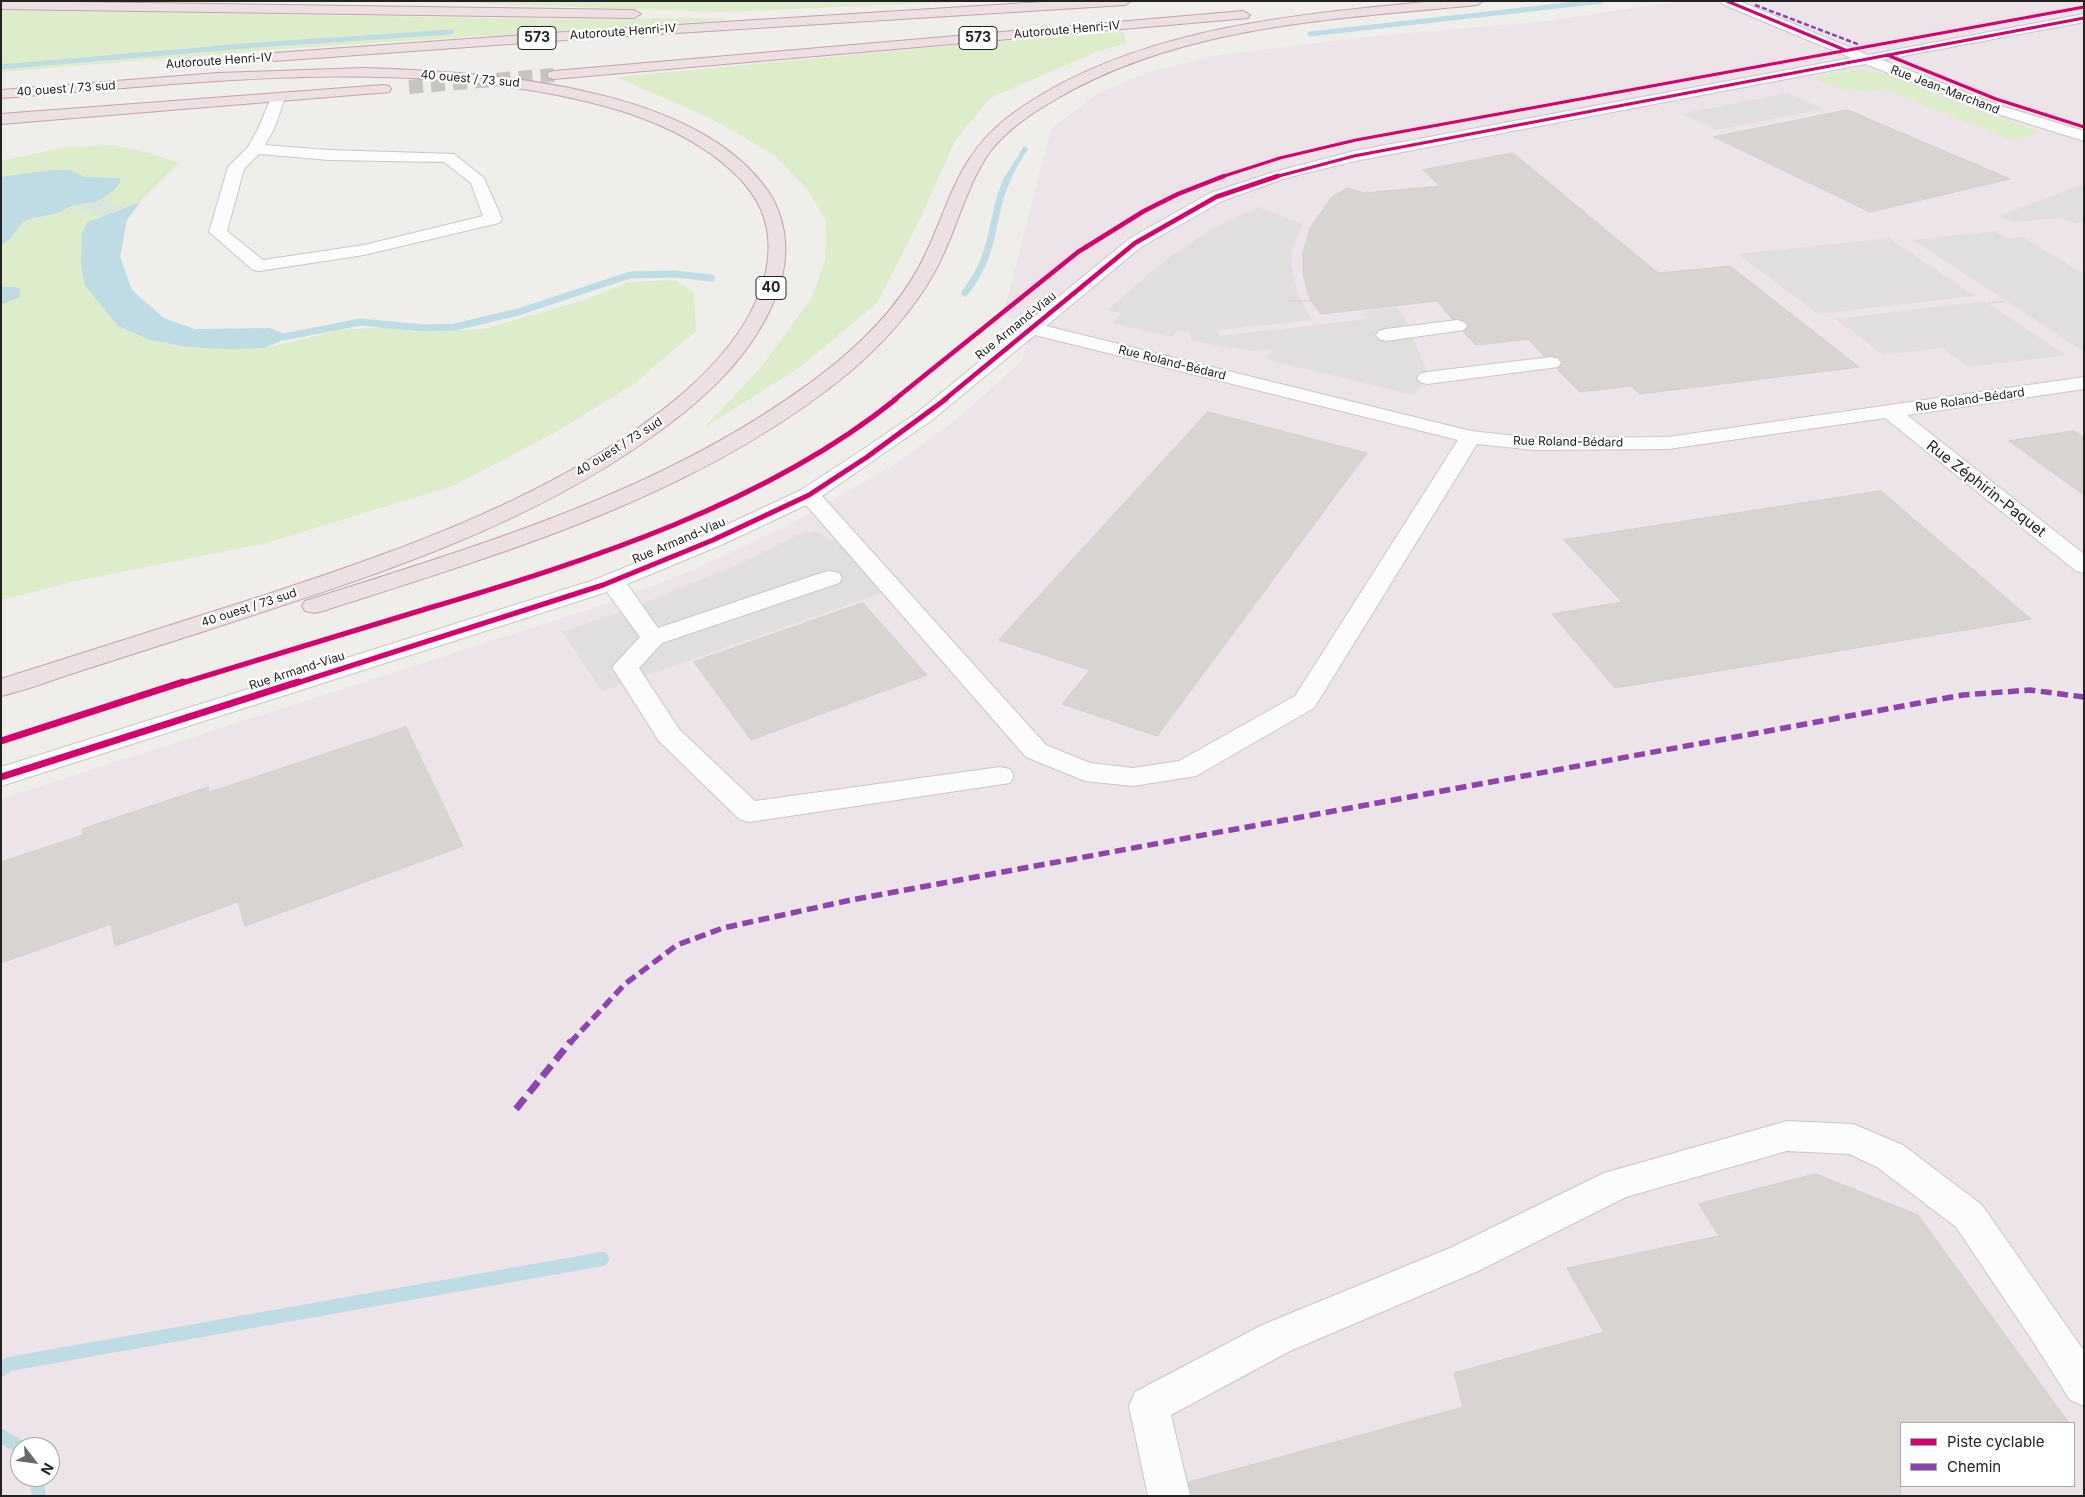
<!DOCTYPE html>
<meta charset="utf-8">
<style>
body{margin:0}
#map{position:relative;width:2085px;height:1497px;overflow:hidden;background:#f0eeeb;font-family:Inter,sans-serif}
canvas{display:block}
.frame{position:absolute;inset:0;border:2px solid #222;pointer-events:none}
.legend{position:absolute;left:1900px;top:1422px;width:175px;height:65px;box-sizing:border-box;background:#fff;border:1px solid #a7a7a7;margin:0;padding:6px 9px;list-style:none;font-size:15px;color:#222}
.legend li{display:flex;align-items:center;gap:10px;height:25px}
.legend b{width:25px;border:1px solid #a7a7a7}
.north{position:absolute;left:10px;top:1437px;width:50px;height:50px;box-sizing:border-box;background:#fff;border:1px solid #a7a7a7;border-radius:50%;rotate:120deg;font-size:14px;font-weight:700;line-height:20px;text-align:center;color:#222}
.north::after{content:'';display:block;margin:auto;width:18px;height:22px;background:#6a6968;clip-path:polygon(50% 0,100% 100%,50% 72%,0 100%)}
</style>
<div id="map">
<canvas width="2085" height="1497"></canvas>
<div class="frame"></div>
<ul class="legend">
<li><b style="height:6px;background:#d6006c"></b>Piste cyclable</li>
<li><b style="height:6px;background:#8e44ad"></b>Chemin</li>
</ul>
<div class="north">N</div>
</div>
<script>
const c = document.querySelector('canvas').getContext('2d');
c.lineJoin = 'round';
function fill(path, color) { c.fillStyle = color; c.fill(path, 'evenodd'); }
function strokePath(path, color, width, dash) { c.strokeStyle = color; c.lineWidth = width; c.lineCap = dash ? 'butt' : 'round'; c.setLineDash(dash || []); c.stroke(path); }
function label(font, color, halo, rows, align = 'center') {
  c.font = font + ' Inter,sans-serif'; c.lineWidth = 4.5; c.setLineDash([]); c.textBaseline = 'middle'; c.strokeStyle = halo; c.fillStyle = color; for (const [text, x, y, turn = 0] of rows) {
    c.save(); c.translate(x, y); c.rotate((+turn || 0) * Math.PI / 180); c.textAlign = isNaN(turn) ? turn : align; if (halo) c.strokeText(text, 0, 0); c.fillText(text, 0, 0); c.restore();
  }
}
const industrial = new Path2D(`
 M1681 1H2084V1496H1V799L597 607 688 572 785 527 895 464 953 422 1022 361 1031 328 1003 315 1051 129 1095 95 1149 72 1219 55 1375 36 1546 21ZM1901 1423H2074V1486H1901ZM20 1447H50V1477H20Z`);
const grass = new Path2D(`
 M403 1H982L722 12Z
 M1 10 554 19 725 18V20L283 49 1 72Z
 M1124 32 1126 43 1096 52 990 98 955 141 921 217 877 303 799 368 705 427 762 366 811 299 825 261 826 220 807 189 774 155 712 119 616 77 969 44Z
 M1852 70C1885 69 1917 87 1947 99 1977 110 2007 121 2037 131L2038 133 2014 140 2009 139 1886 90C1861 94 1836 89 1814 79V77Z
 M114 145 149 153 179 163 140 202 88 222 118 326 150 340 186 347 265 348 340 330 386 327 416 332 484 329 584 300 629 282 676 280 694 293 696 331 635 383 556 432 453 486 266 543 76 581 1 600V161L65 147Z`);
const wetland = new Path2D(`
 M102 196 122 208 100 217 78 209 74 205 89 204Z`);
const parking = new Path2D(`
 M1787 93 1823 109 1717 130 1681 114Z
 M2084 184V221L2077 224 2061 218 2014 222 1998 216Z
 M1258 207 1303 224 1292 250 1291 265 1297 292 1312 320 1218 330 1219 336 1369 319 1363 311 1396 307 1404 316 1429 377 1414 395 1265 359 1274 349 1252 351 1192 341 1188 332 1180 330 1172 337 1112 323 1122 314 1107 310 1167 259 1212 229Z
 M1995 231 2007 238 2023 237 2084 274V350H2081L1913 240Z
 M1889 238 1975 296 1818 314 1738 254Z
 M1985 301 2066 355 1968 367 1942 348 1884 355 1836 319Z
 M816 531 841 545 884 592 602 691 563 632 648 602 741 563 799 534Z`);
const water = new Path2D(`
 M51 170H70L85 177 119 178 121 181 113 191 96 202 74 205 54 214 28 219 21 224 10 239 1 245V177Z
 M140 202 127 220 120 256 132 290 164 318 195 329 270 328 283 334V340L265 348 228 349 186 347 150 340 118 326 85 285 81 267 82 233 88 222Z
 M1 286 20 288V297L1 305Z`);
const streamFar2 = new Path2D(`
 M1310 34 1602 1
 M1 67 257 45 451 32
 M1008 177 1025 149`);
const streamFar1 = new Path2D(`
 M965 293C974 281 981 269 986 255 995 229 996 200 1009 176
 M283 337 361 322 423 328 455 327 518 312 630 275 675 274 711 278`);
const stream = new Path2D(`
 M1 1370 9 1364 602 1259
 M1 1436 20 1447
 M36 1477 39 1496`);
const building = new Path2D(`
 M1848 110 2010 179 1870 212 1714 137Z
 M1513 153 1658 273 1730 266 1859 367 1640 394 1631 386 1580 392 1557 369 1563 363 1559 357 1544 356 1528 339 1476 345 1463 332 1469 326 1466 321 1452 319 1437 301 1321 314 1311 301 1307 289 1303 274V253L1310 228 1332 197 1347 188 1365 193 1440 186 1423 170Z
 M1208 412 1367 453 1157 736 1062 704 1090 670 999 640Z
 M2074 431 2084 437V495L2009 441Z
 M1881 491 2031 619 1615 688 1552 614 1622 602 1564 540Z
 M863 603 927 675 751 740 694 662Z
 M406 727 463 846 245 926 238 902 115 946 111 924 1 963V862L83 835 82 829 208 787 209 792Z
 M1816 1174 1918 1215 2069 1423H1901V1496H1192L1189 1482 1463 1407 1454 1373 1604 1332 1567 1268 1719 1236 1699 1204Z`);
const highwayTunnel = new Path2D(`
 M409 87 554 75`);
const path = new Path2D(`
 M1288 301H1311
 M1988 303 2006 301`);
const minor = new Path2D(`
 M1721 1H1739L1868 55 2084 14V22L1882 60 1998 105 2084 131V141L1988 111 1865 64 1355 161 1286 178 1222 201 1141 247 1046 326 1471 431 1535 438 1668 437 2084 377V389L1907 415 2084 554V573L2076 571 1885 418 1668 449 1535 450 1477 444 1314 708 1196 776 1133 786 1085 781 1026 757 806 505 721 545 627 584 658 628 821 573 830 571 839 573 842 578 839 583 662 643 639 668 679 729 755 801 1000 767 1010 769 1014 776 1010 783 749 822 739 819 659 741 612 667 640 637 607 592 1 786V767L594 580 705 535 801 490 859 452 918 412 1129 239 1210 193 1274 172 1354 151 1851 58 1722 4ZM1035 335 1458 440 1295 696 1179 761 1133 768 1090 763 1046 745 822 496 932 420Z
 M278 94 283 95 285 98 274 129 265 145 329 150 454 154 484 178 502 219 499 223 364 255 259 271 253 270 209 232 228 167 248 147 258 129 271 98 273 95ZM259 154 329 160 444 162 471 183 483 216 364 245 263 260 227 231 244 169Z
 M1457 320 1464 322 1467 326 1464 330 1386 341 1379 339 1376 335 1379 331 1386 329Z
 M1551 357 1558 359 1561 363 1558 367 1427 384 1420 382 1417 378 1420 374 1427 372Z
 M1787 1121 1853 1124 1865 1129 1903 1145 1982 1205 2084 1351V1406L2070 1400 2034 1343 1956 1227 1877 1167 1849 1154 1787 1151 1626 1197 1476 1272 1290 1351 1171 1415 1190 1496H1148L1129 1406 1135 1392 1262 1325 1450 1248 1604 1173Z`);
const highway = new Path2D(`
 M1 1 634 10 641 14 634 18 1 9Z
 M1059 1H1131L1125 5 565 40 274 61 267 57 274 53 565 32Z
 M1435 1H1483L1477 5C1336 19 1183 25 1058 98 1032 113 1007 129 989 153 968 184 959 220 944 253 923 300 889 338 851 371 700 496 506 552 323 611L314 613 305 611 302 606 305 601C490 542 683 486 836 363 872 333 905 298 925 255 941 223 950 188 970 158 990 128 1015 110 1046 92 1163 25 1303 14 1435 1Z
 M1243 11 1250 15 1248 18 554 79 549 78 547 75 549 72 554 71Z
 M365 68C483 72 694 84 768 191 790 224 790 265 774 301 749 360 701 402 650 438 518 532 360 580 208 630 164 644 120 658 77 672 52 680 27 690 1 696V679C88 651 175 624 262 596 405 549 565 493 681 395 727 356 778 294 767 229 761 196 737 173 711 154 662 119 604 104 547 93 367 60 182 84 1 98V90L218 73Z
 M384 85 389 86 391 89 389 92 1 124V114Z`);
const quietFar2 = new Path2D(`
 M1755 5 1860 45`);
const quietFar1 = new Path2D(`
 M570 1043 625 984 677 945 723 928 851 900 1963 695 2030 690 2084 697`);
const quiet = new Path2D(`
 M516 1109 571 1041`);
const cyclewayFar3 = new Path2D(`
 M1727 1 1845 50
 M1887 55 1996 99 2084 127
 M1221 177 1280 158 1356 140 2084 7
 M1275 177 1354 156 2084 18`);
const cyclewayFar2 = new Path2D(`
 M894 400 1078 252 1144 211 1178 194 1224 176
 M944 400 1135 243 1216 197 1278 176`);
const cyclewayFar1 = new Path2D(`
 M179 684C262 659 346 633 429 608 587 561 766 504 896 399
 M294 684 603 585 713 540 809 495 867 457 946 399`);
const cycleway = new Path2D(`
 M1 741 183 682
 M1 777 298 682`);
const farStreetnames = [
 ["Autoroute Henri-IV",1067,30,-5],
 ["Autoroute Henri-IV",623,32,-4],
 ["Autoroute Henri-IV",219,61,-4],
 ["40 ouest / 73 sud",470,79,5],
 ["40 ouest / 73 sud",66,89,-4],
 ["Rue Jean-Marchand",1945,90,21],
 ["Rue Armand-Viau",1016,326,-39],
 ["Rue Roland-Bédard",1172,363,14],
 ["Rue Roland-Bédard",1970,400,-8],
 ["Rue Roland-Bédard",1568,442,1],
 ["40 ouest / 73 sud",619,447,-32],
 ["Rue Armand-Viau",679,541,-23],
 ["40 ouest / 73 sud",249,608,-18],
 ["Rue Armand-Viau",297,671,-18]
];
const shields = [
 [537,38,38],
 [978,38,38],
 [771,288,30]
];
const shieldNames = [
 ["573",537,38],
 ["573",978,38],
 ["40",771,288]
];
const streetNames = [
 ["Rue Zéphirin-Paquet",1986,489,38]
];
fill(industrial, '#ede4e9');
fill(grass, '#ddeccb');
fill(wetland, '#d9e6de');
fill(parking, '#e0dfde');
fill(water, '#bfdbe3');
strokePath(streamFar2, '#bfdbe3', 5);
strokePath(streamFar1, '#bfdbe3', 7);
strokePath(stream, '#bfdbe3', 14);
fill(building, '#d7d4d2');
strokePath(building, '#d3d0cc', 1);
strokePath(highwayTunnel, '#c7c5c3', 14, [14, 8]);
strokePath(minor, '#c9c8c7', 2);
strokePath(highway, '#c5a2ac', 2);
strokePath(path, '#dccecd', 2, [1, 1]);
fill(minor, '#fdfcfc');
fill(highway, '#ece0e2');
strokePath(quietFar2, '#8e44ad', 2.5, [5, 2.5]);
strokePath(quietFar1, '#8e44ad', 5.5, [11, 5.5]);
strokePath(quiet, '#8e44ad', 7, [14, 7]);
strokePath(cyclewayFar3, '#d6006c', 3);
strokePath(cyclewayFar2, '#d6006c', 4.5);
strokePath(cyclewayFar1, '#d6006c', 5);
strokePath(cycleway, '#d6006c', 7);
label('12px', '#222', '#fff', farStreetnames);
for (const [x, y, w] of shields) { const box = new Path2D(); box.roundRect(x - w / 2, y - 11.5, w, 23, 4); c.fillStyle = '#fff'; c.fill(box); strokePath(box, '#222', 1); }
label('bold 14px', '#222', null, shieldNames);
label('15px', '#222', '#fff', streetNames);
</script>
